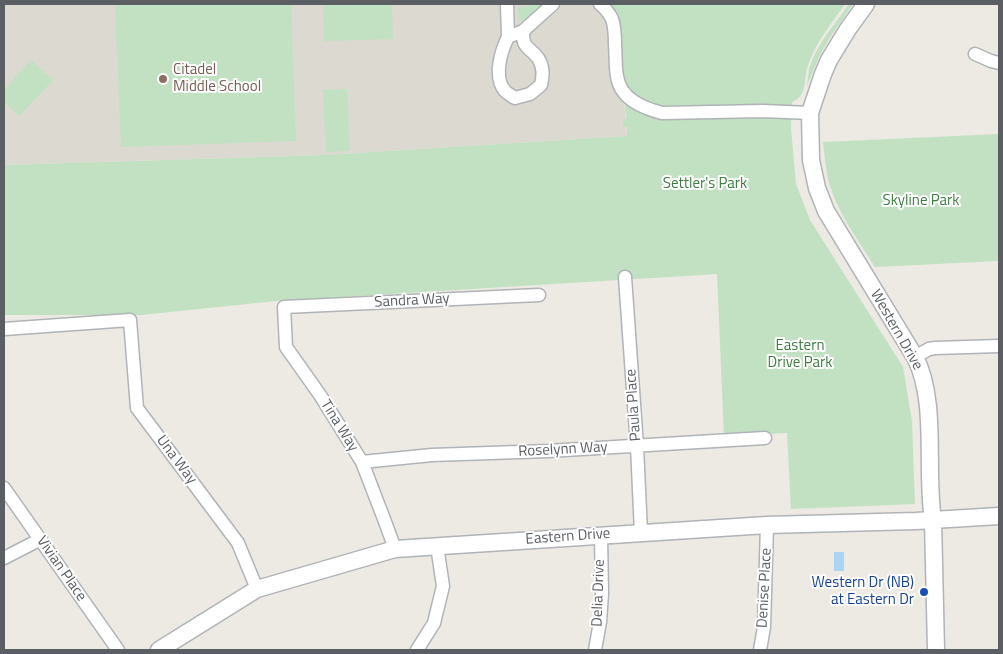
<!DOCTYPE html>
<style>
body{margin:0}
#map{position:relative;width:1003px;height:654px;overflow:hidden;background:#eceae3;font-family:"Titillium Web",sans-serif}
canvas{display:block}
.frame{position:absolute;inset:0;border:5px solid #5b5e62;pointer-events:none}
</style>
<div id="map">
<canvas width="1003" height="654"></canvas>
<div class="frame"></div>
</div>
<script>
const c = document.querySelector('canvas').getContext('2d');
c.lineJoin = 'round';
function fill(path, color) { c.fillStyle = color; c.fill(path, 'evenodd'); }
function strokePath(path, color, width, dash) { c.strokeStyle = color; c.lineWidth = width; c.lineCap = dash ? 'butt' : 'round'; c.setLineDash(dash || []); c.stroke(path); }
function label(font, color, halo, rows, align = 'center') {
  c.font = font + ' "Titillium Web",sans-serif'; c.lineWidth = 4; c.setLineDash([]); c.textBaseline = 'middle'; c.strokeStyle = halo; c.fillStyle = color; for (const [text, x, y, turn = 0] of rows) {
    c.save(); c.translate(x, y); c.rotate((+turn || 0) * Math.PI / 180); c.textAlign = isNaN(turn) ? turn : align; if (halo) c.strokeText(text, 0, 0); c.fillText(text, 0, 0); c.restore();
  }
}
const education = new Path2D(`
 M4 4H611L621 62 627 136 325 155 4 165Z`);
const green = new Path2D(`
 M115 4H291L296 141 121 147Z
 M323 4H392L393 39 324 41Z
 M527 4H544L527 20 522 21 519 19 517 7H527Z
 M608 4H845C832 23 816 42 808 65 803 79 808 96 792 102L791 129 796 184 810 220 903 367 912 421 915 504 791 509 787 433 724 436 717 274 276 301 141 315H4V165L325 155 627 136V127H623V121L626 118 621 60Z
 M849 4H853L829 39 819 57 807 86C808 80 808 75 809 69 816 45 835 24 849 4Z
 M31 60 53 80 19 116 4 102V90Z
 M347 89 350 151 326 152 323 90Z
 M999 134V261L875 267C860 243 842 219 832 192 826 176 825 159 823 142Z`);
const water = new Path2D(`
 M834 552H844V571H834Z`);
const minor = new Path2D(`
 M507 4 508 37
 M600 4C605 8 609 13 612 19 615 27 615 37 615 45 616 56 615 66 617 76 620 99 643 108 662 113L763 111 810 113
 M523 31C522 49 530 47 538 58 544 67 543 76 541 85L530 94 515 98C512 96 508 94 505 91 493 77 501 51 508 37L523 31 553 4
 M975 54 991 61 999 63
 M625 277 637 446 641 533
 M4 329 130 320 137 408 238 543 257 589
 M915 357 929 349 935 348 999 346
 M362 462 432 455 548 451 765 438
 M4 488 118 650
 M395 549 384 519 362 462 320 395 286 347 284 307 539 295
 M4 558 41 539
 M417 650 434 623 443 586 437 546
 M595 650 600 622 602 593 601 535
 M760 650 764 627 767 525`);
const tertiary = new Path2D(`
 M866 4 848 29 829 60 823 74 810 113 811 160 817 188 826 211 915 357C938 402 925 469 933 520L936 650
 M159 650 257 589 395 549 767 525 916 521 999 516`);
const markers = [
 [163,79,5,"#8d6e63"],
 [924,592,5,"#1a4fb4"]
];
const educationNames = [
 ["Citadel",173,70],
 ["Middle School",173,87]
];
const parkNames = [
 ["Settler's Park",705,184],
 ["Skyline Park",921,201],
 ["Eastern",800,346],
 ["Drive Park",800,363]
];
const streetNames = [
 ["Sandra Way",412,301,-3],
 ["Western Drive",896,330,60],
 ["Paula Place",634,405,-94],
 ["Tina Way",339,426,58],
 ["Roselynn Way",563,450,-3],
 ["Una Way",176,460,53],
 ["Eastern Drive",568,537,-4],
 ["Vivian Place",61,569,55],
 ["Denise Place",765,588,-87],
 ["Delia Drive",599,593,-88]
];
const transitNames = [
 ["Western Dr (NB)",914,583],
 ["at Eastern Dr",914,600]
];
fill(education, '#dcd9d1');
fill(green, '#c2e1c2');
fill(water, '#aad5f5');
strokePath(minor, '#b0b3b7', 15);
strokePath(tertiary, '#b0b3b7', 19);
strokePath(minor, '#fff', 12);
strokePath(tertiary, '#fff', 16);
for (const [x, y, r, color] of markers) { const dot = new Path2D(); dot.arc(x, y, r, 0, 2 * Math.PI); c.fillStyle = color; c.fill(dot); strokePath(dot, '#fff', 2); }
label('15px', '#785e54', '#fff', educationNames, 'left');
label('15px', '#3e7e41', '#fff', parkNames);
label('15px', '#5b5e62', '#fff', streetNames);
label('15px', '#164399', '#fff', transitNames, 'right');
</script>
